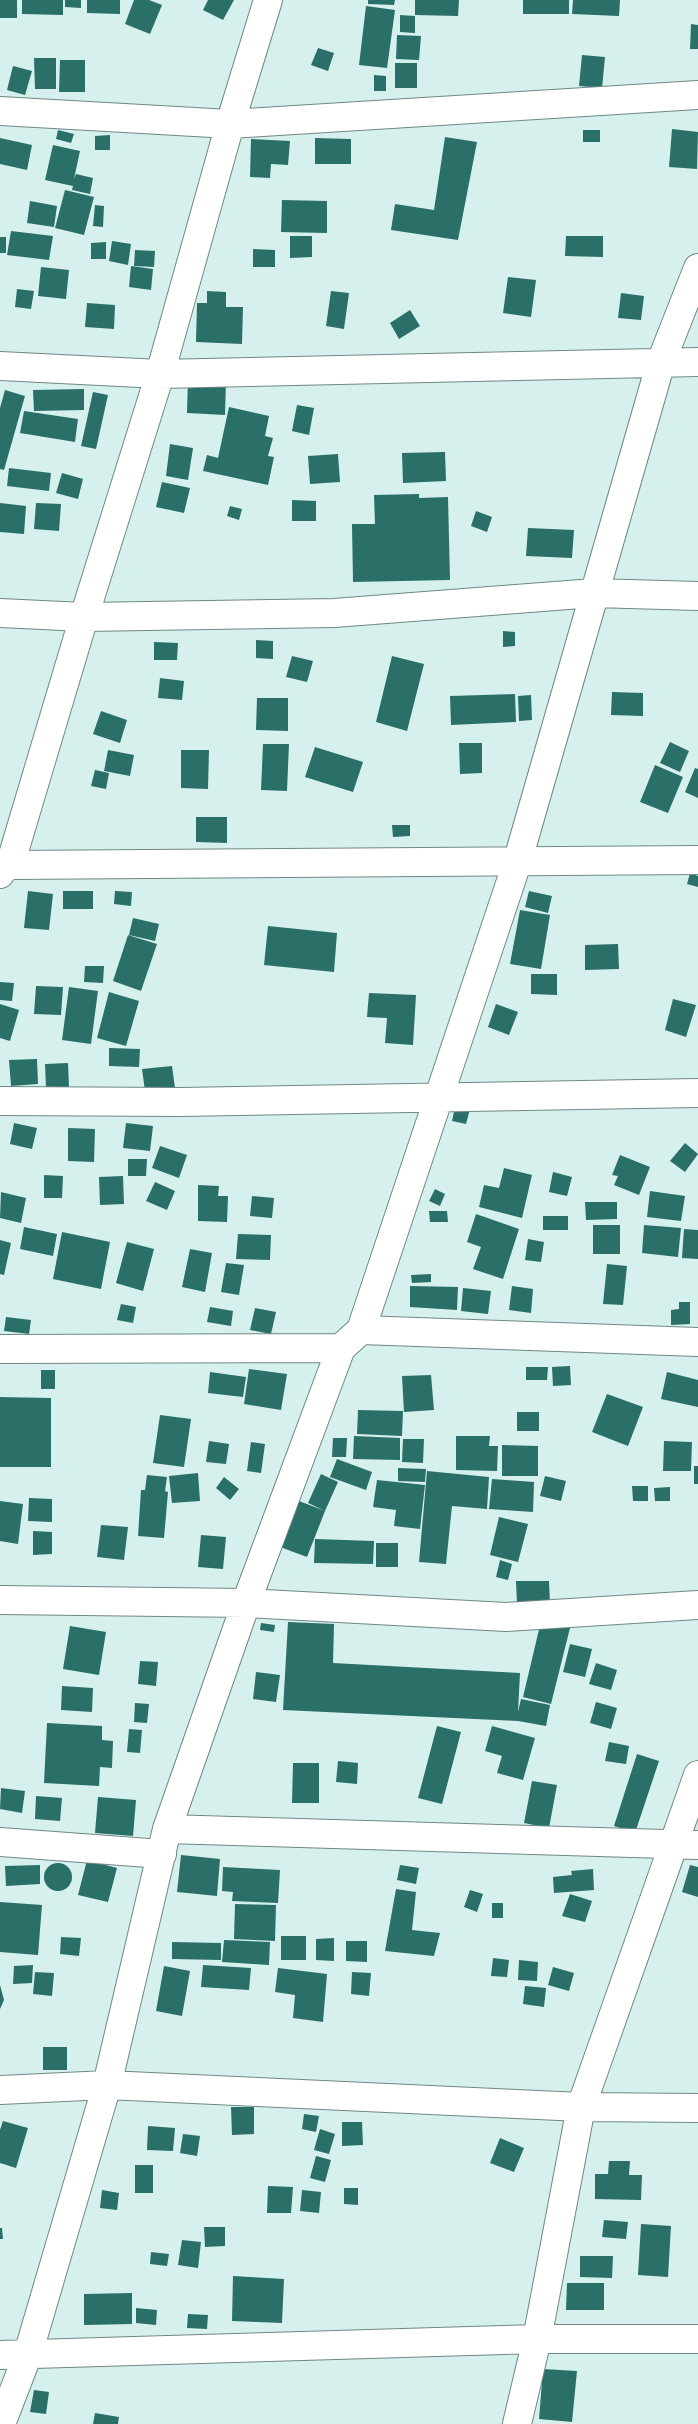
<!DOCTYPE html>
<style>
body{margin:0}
canvas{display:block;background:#d6f0ed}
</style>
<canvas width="698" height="2424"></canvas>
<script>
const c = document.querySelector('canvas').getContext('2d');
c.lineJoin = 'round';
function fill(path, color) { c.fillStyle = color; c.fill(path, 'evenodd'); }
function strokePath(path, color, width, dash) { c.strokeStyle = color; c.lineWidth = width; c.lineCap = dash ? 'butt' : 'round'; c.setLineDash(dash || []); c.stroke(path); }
const building = new Path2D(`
 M0 0H17V18H0Z
 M22 0H63V15L22 14Z
 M65 0H81V8L65 7Z
 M87 0H120V14L87 13Z
 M134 0H149L162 5 150 34 125 24Z
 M208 0H234L223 20 203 10Z
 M368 0H395L394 5 368 4Z
 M415 0H459L458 16 415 15Z
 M523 0H569V14H523Z
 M573 0H620L619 16 572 14Z
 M366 6 395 10 387 68 359 65Z
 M400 15 415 16V33L400 32Z
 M691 24 698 25V49H690Z
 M397 35 421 36 419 60 396 59Z
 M318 48 334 53 328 71 311 65Z
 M582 55 605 57 602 88 579 86Z
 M34 58H56V89H35Z
 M60 60H85V92H59Z
 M395 63H417V88H395Z
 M13 66 32 71 25 95 7 90Z
 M374 75 386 76V91H374Z
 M672 129 698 132 697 169 669 167Z
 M58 130 74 134 71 143 56 139Z
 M583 130H600V142H583Z
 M110 135V150H95V136Z
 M445 137 477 142 458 240 391 230 395 204 434 210Z
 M0 138 32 145 27 170 0 164Z
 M315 138 351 139V164H315Z
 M251 139 290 141 288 165 271 164 270 178 250 177Z
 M53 145 80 151 74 179 76 174 93 178 90 194 72 190 73 186 45 180Z
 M65 190 94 197 84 235 55 228Z
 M282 200 327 201V233L281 232Z
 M30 201 57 206 54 227 27 223Z
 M95 205 104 206 103 227 93 226Z
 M11 231 53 236 49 260 7 255Z
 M290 236H312V257L290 258Z
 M566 236H603V257L565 256Z
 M0 237H6V253H0Z
 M112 241 131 244 128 265 109 261Z
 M106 242V259H91V243Z
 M253 249 275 250V267H253Z
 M135 250 155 251 154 267 134 266Z
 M131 266 153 269 151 290 129 287Z
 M41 267 69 270 66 299 38 296Z
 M508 277 536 280 531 317 503 313Z
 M17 289 34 291 31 309 15 307Z
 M207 291 226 292V307H243L242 344 196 342 197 303H207Z
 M331 291 349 293 344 329 326 326Z
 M621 293 644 296 641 320 618 318Z
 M87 303 115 305 114 329 85 327Z
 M410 310 420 326 399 339 390 323Z
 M188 377 226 380 225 415 187 413Z
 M84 389V410L34 411 33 390Z
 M5 390 25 396 4 470 0 469V408Z
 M93 392 108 395 96 449 81 446Z
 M297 405 314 408 309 435 292 431Z
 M229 407 269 416 265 436 273 438 268 456 274 457 268 485 203 471 207 455 218 458Z
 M24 411 78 419 75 442 20 433Z
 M170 444 193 448 188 480 166 476Z
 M445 452 446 481 403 483 402 453Z
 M338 454 340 482 310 484 308 456Z
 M9 468 51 473 49 491 7 486Z
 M62 473 83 479 78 499 56 493Z
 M162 482 190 488 184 513 156 507Z
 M419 494V498L448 497 450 580 353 582 352 524H375L374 495Z
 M292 500 316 501V521H292Z
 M0 503 26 506 24 534 0 532Z
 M36 503 61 504 59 531 34 529Z
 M230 506 242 509 239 520 227 516Z
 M476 511 492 517 487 532 471 526Z
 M528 528 574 530 572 558 526 556Z
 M503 631 515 632V646L503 647Z
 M256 640 273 641V659L256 658Z
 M154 642 178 643 177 660H154Z
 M292 656 313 661 307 682 286 677Z
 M392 656 424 664 407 731 376 722Z
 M160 678 184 681 182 700 158 698Z
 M612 692 643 693V716L611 715Z
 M515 694 516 722 451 725 450 696Z
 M531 695 532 720 519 721 518 696Z
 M257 698H288V731L256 730Z
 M101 711 127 720 120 743 93 734Z
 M670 742 689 751 680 772 660 763Z
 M459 743H482V773L460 774Z
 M263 744H289L287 791 261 790Z
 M315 747 363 762 353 792 305 777Z
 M108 750 134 755 130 776 104 771Z
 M181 750H209L208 789 181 788Z
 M655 765 683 777 668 813 640 802Z
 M695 768 698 769V798L685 792Z
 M95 770 109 773 106 789 91 786Z
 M196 817H227V843L196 842Z
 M392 825H410V836L393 837Z
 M690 873 698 876V887L687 884Z
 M28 891 53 894 49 930 24 928Z
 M63 891H93V909H63Z
 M115 891 132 892 131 906 114 904Z
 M529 891 552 896 548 913 525 907Z
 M520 910 550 915 541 969 510 964Z
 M133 918 159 924 155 941 129 935Z
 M268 926 337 933 334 972 264 965Z
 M128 935 157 944 141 991 113 981Z
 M618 944 619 969 585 970V945Z
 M85 966H104L103 983 84 982Z
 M531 974H557V995L531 994Z
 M0 982 14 983 12 1001 0 1000Z
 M36 986 63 987 61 1015 34 1014Z
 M69 987 98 991 91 1044 62 1040Z
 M109 992 139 1001 126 1046 97 1038Z
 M369 993 416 995 413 1045 385 1043 387 1018 367 1017Z
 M673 999 696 1005 686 1037 665 1030Z
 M0 1004 19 1010 10 1041 0 1038Z
 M496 1004 518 1012 509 1035 488 1027Z
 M109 1048 140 1049 139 1067 109 1066Z
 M37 1059 38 1084 11 1086 9 1060Z
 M68 1063 69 1087 46 1088 45 1064Z
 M172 1066 175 1088 145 1091 142 1069Z
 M455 1107 470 1109 466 1124 452 1121Z
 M14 1123 37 1128 32 1149 10 1144Z
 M126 1123 153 1126 150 1151 123 1148Z
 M68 1128 95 1129 94 1162 68 1161Z
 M685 1143 698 1154 685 1172 670 1161Z
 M160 1146 187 1155 179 1178 152 1168Z
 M620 1155 650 1167 639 1195 614 1185 618 1176 612 1175Z
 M128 1159H147L146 1176H128Z
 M504 1168 532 1175 522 1218 479 1207 484 1185 499 1188Z
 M553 1172 572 1177 567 1196 549 1192Z
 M44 1175 63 1176 62 1198H44Z
 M123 1176 124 1204 100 1205 99 1177Z
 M155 1182 175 1191 167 1210 146 1201Z
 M198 1185 219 1186 218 1196H228L227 1222 198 1221Z
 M435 1189 445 1194 440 1206 429 1201Z
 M650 1191 685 1196 681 1221 647 1217Z
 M1 1192 26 1198 21 1223 0 1218Z
 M252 1196 274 1198 272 1218 250 1216Z
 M585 1202H617V1219L586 1220Z
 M429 1211H447L448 1222H430Z
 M476 1214 519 1229 503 1279 473 1269 481 1247 467 1242Z
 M543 1216H568V1230H543Z
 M593 1225H620V1254H593Z
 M644 1225 681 1228 678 1257 642 1253Z
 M24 1227 57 1234 53 1256 20 1249Z
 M684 1229 698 1230V1259L682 1258Z
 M62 1232 110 1242 101 1289 53 1279Z
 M238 1234 271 1235 270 1260 236 1259Z
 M528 1239 544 1242 541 1262 525 1260Z
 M0 1240 11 1243 4 1275 0 1274Z
 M127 1242 154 1249 143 1291 116 1283Z
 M190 1249 212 1253 205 1292 182 1287Z
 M226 1263 244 1265 239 1295 221 1292Z
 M607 1264 627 1266 623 1305 603 1304Z
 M431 1274V1282L412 1283 411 1275Z
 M410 1286 458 1287 457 1310 410 1307Z
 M512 1286 533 1289 531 1313 509 1310Z
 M463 1288 491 1291 488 1314 461 1311Z
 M679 1302H690V1324L671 1325V1310L679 1309Z
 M121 1304 136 1307 133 1323 117 1320Z
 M210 1307 233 1311 231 1326 207 1322Z
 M255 1308 276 1312 271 1334 250 1330Z
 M6 1317 31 1320 29 1334 4 1331Z
 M570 1366 571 1385 553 1386 552 1367Z
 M526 1367H548L547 1380H526Z
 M249 1369 287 1374 281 1410 244 1404Z
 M41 1370H55V1389H41Z
 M210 1372 246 1377 243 1397 208 1393Z
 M667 1372 698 1380V1407L661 1399Z
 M431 1375 434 1410 404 1412 402 1376Z
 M607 1394 643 1407 628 1446 592 1432Z
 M0 1397 51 1398V1467H0Z
 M358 1410 403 1411 402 1436 357 1434Z
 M517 1412H539V1431H517Z
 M160 1415 191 1419 184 1467 153 1463Z
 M354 1436 400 1438V1460L353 1459Z
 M456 1436H490L489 1446H498L497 1471 456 1470Z
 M333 1438H347L346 1457H332Z
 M403 1439H424L423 1463 402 1462Z
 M209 1441 229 1444 226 1464 206 1462Z
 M664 1441 692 1442 691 1471H663Z
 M251 1442 265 1444 261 1473 247 1471Z
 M502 1445 538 1446V1476H502Z
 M337 1459 372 1472 366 1490 330 1477Z
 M694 1466H698V1484H694Z
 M398 1468 426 1469 425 1482 398 1481Z
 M427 1471 489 1477 487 1509 452 1506 446 1564 419 1562Z
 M198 1473 200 1501 172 1503 169 1476Z
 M321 1474 338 1482 325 1511 308 1503Z
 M147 1475 167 1477 165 1491 168 1492 164 1538 138 1536 141 1490H145Z
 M545 1476 566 1481 561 1501 540 1496Z
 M224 1477 239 1489 230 1500 216 1488Z
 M492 1479 534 1482 533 1512 489 1509Z
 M377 1480 425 1485 420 1529 394 1526 396 1510 373 1507Z
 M632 1486H648V1501H633Z
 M670 1487V1501H655L654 1488Z
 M29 1498 52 1499V1522L28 1521Z
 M0 1501 23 1504 18 1544 0 1541Z
 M299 1501 325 1511 307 1557 280 1547Z
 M499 1517 528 1524 518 1562 490 1555Z
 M101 1525 128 1527 124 1560 97 1557Z
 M33 1531 52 1532V1554L33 1555Z
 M201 1535 226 1537 223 1569 198 1567Z
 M315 1539 374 1541 373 1564 314 1563Z
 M376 1543H398V1567H376Z
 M500 1560 512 1564 508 1580 496 1577Z
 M516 1581H549L550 1605H517Z
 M541 1621 570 1628 551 1704 523 1697Z
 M288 1622 334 1624 333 1663 520 1673 518 1712 521 1699 550 1705 546 1726 518 1721 283 1710Z
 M261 1623 275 1625 274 1632 260 1630Z
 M70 1626 106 1632 99 1675 63 1669Z
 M570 1644 592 1649 585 1677 563 1672Z
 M140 1661 158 1662 156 1686 138 1684Z
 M596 1663 617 1670 611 1690 589 1684Z
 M256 1672 280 1675 276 1702 253 1699Z
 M62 1686 93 1688 92 1712 61 1710Z
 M596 1702 617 1708 611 1729 590 1723Z
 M135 1703 149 1704 147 1723 134 1722Z
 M47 1723 102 1726V1740L113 1741 112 1768 100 1767 99 1786 44 1783Z
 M437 1726 461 1732 442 1804 418 1798Z
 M492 1726 535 1738 523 1780 497 1773 502 1756 485 1751Z
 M129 1729 142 1730 140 1753 127 1752Z
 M609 1742 629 1746 626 1764 605 1761Z
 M637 1754 659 1761 635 1833 614 1826Z
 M338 1761 358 1763 357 1784 336 1782Z
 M293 1763H319V1803H292Z
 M532 1781 557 1785 549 1828 524 1823Z
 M1 1788 25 1791 22 1813 0 1809Z
 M36 1796 62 1798 60 1821 35 1819Z
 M98 1797 136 1800 133 1836 95 1833Z
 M181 1855 220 1859 217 1896 177 1892Z
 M87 1860 117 1868 108 1902 78 1895Z
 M44 1877a14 14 0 1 1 28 0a14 14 0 1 1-28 0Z
 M40 1865V1884L6 1886 5 1866Z
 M400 1865 419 1868 416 1884 397 1880Z
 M690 1865 698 1867V1897L682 1892Z
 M223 1867 280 1870 278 1903 232 1901 233 1892 222 1891Z
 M593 1869 594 1890 554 1893 553 1877 572 1875 571 1871Z
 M396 1889 416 1892 412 1930 440 1933 434 1956 385 1951Z
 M470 1890 483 1894 477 1912 464 1907Z
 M570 1894 592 1901 585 1922 562 1916Z
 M0 1902 42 1905 38 1955 0 1952Z
 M492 1903H503V1918H492Z
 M235 1904 276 1905 275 1941 234 1939Z
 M281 1936H306V1960H281Z
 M61 1937 81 1938 79 1956 60 1954Z
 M334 1938V1961L316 1960V1939Z
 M224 1940 270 1942 269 1965 222 1962Z
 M346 1941H367V1962L346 1961Z
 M172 1942 221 1943V1960L172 1959Z
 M493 1958 509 1960 507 1977 491 1976Z
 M519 1960 538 1962 537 1981 518 1980Z
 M33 1965 32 1983 13 1984 14 1966Z
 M203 1965 251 1968 249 1990 201 1987Z
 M164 1966 190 1971 182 2016 156 2011Z
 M553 1967 574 1973 569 1991 548 1985Z
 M278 1968 327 1974 323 2022 293 2018 295 1995 275 1992Z
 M35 1972 54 1973 52 1996 33 1994Z
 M352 1972 371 1973 369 1996 351 1994Z
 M0 1985 4 2000 0 2009Z
 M525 1986 546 1988 544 2007 523 2004Z
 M43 2047H67V2070H43Z
 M231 2107H254V2134L232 2135Z
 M304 2114 319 2116 316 2132 302 2129Z
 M3 2121 28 2128 16 2168 0 2163V2130Z
 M342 2122H362L363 2145 342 2146Z
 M148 2126 175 2128 173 2151 147 2150Z
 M320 2129 335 2134 329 2154 314 2150Z
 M183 2134 200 2136 197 2156 180 2153Z
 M500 2138 524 2148 514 2172 490 2163Z
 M316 2156 331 2160 325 2182 310 2178Z
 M609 2161H630L629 2175H642L641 2200 595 2199V2174H608Z
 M135 2165H153V2193H135Z
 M268 2186 293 2187 291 2213H267Z
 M344 2188H358V2205L344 2204Z
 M102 2190 119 2193 117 2210 100 2208Z
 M302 2190 321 2192 319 2213 300 2211Z
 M604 2220 628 2222 626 2239 602 2237Z
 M641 2224 671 2226 668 2277 638 2275Z
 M204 2227H225V2246L205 2247Z
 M0 2228H2L3 2239H0Z
 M182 2240 201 2242 198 2268 178 2265Z
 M151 2252 169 2254 167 2266 150 2264Z
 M580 2256H613L612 2278 580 2277Z
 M233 2276 284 2279 282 2323 232 2321Z
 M567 2283H604V2310H566Z
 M132 2293V2324L84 2325V2294Z
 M136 2308 157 2310 156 2325 136 2323Z
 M188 2314 208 2315 207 2329 187 2328Z
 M543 2369 577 2371 572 2422 539 2419Z
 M34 2390 49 2392 46 2414 30 2412Z
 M95 2413 119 2417 118 2424H93Z`);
const minor = new Path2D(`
 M0 111 230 124 698 95
 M0 366 160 374 698 362
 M0 613 84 617 334 613 594 593 698 596
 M10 865 698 860
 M0 874 1 871 10 865 84 617 160 374 230 124 268 0
 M0 1101 180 1102 698 1093
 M361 1330 698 1342
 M0 1349 341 1348
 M0 1600 246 1603 506 1617 698 1605
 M167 1829 698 1845
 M0 1842 162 1854
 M0 2090 107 2085 581 2107 698 2108
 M0 2355 537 2339H698
 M1 2424 28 2354 107 2085 167 1829 246 1603 341 1348 361 1330 517 863 661 362 698 268
 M517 2424 537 2339 581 2107 698 1775`);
fill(building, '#2b6f69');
strokePath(minor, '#6f8885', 30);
strokePath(minor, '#fff', 28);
</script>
